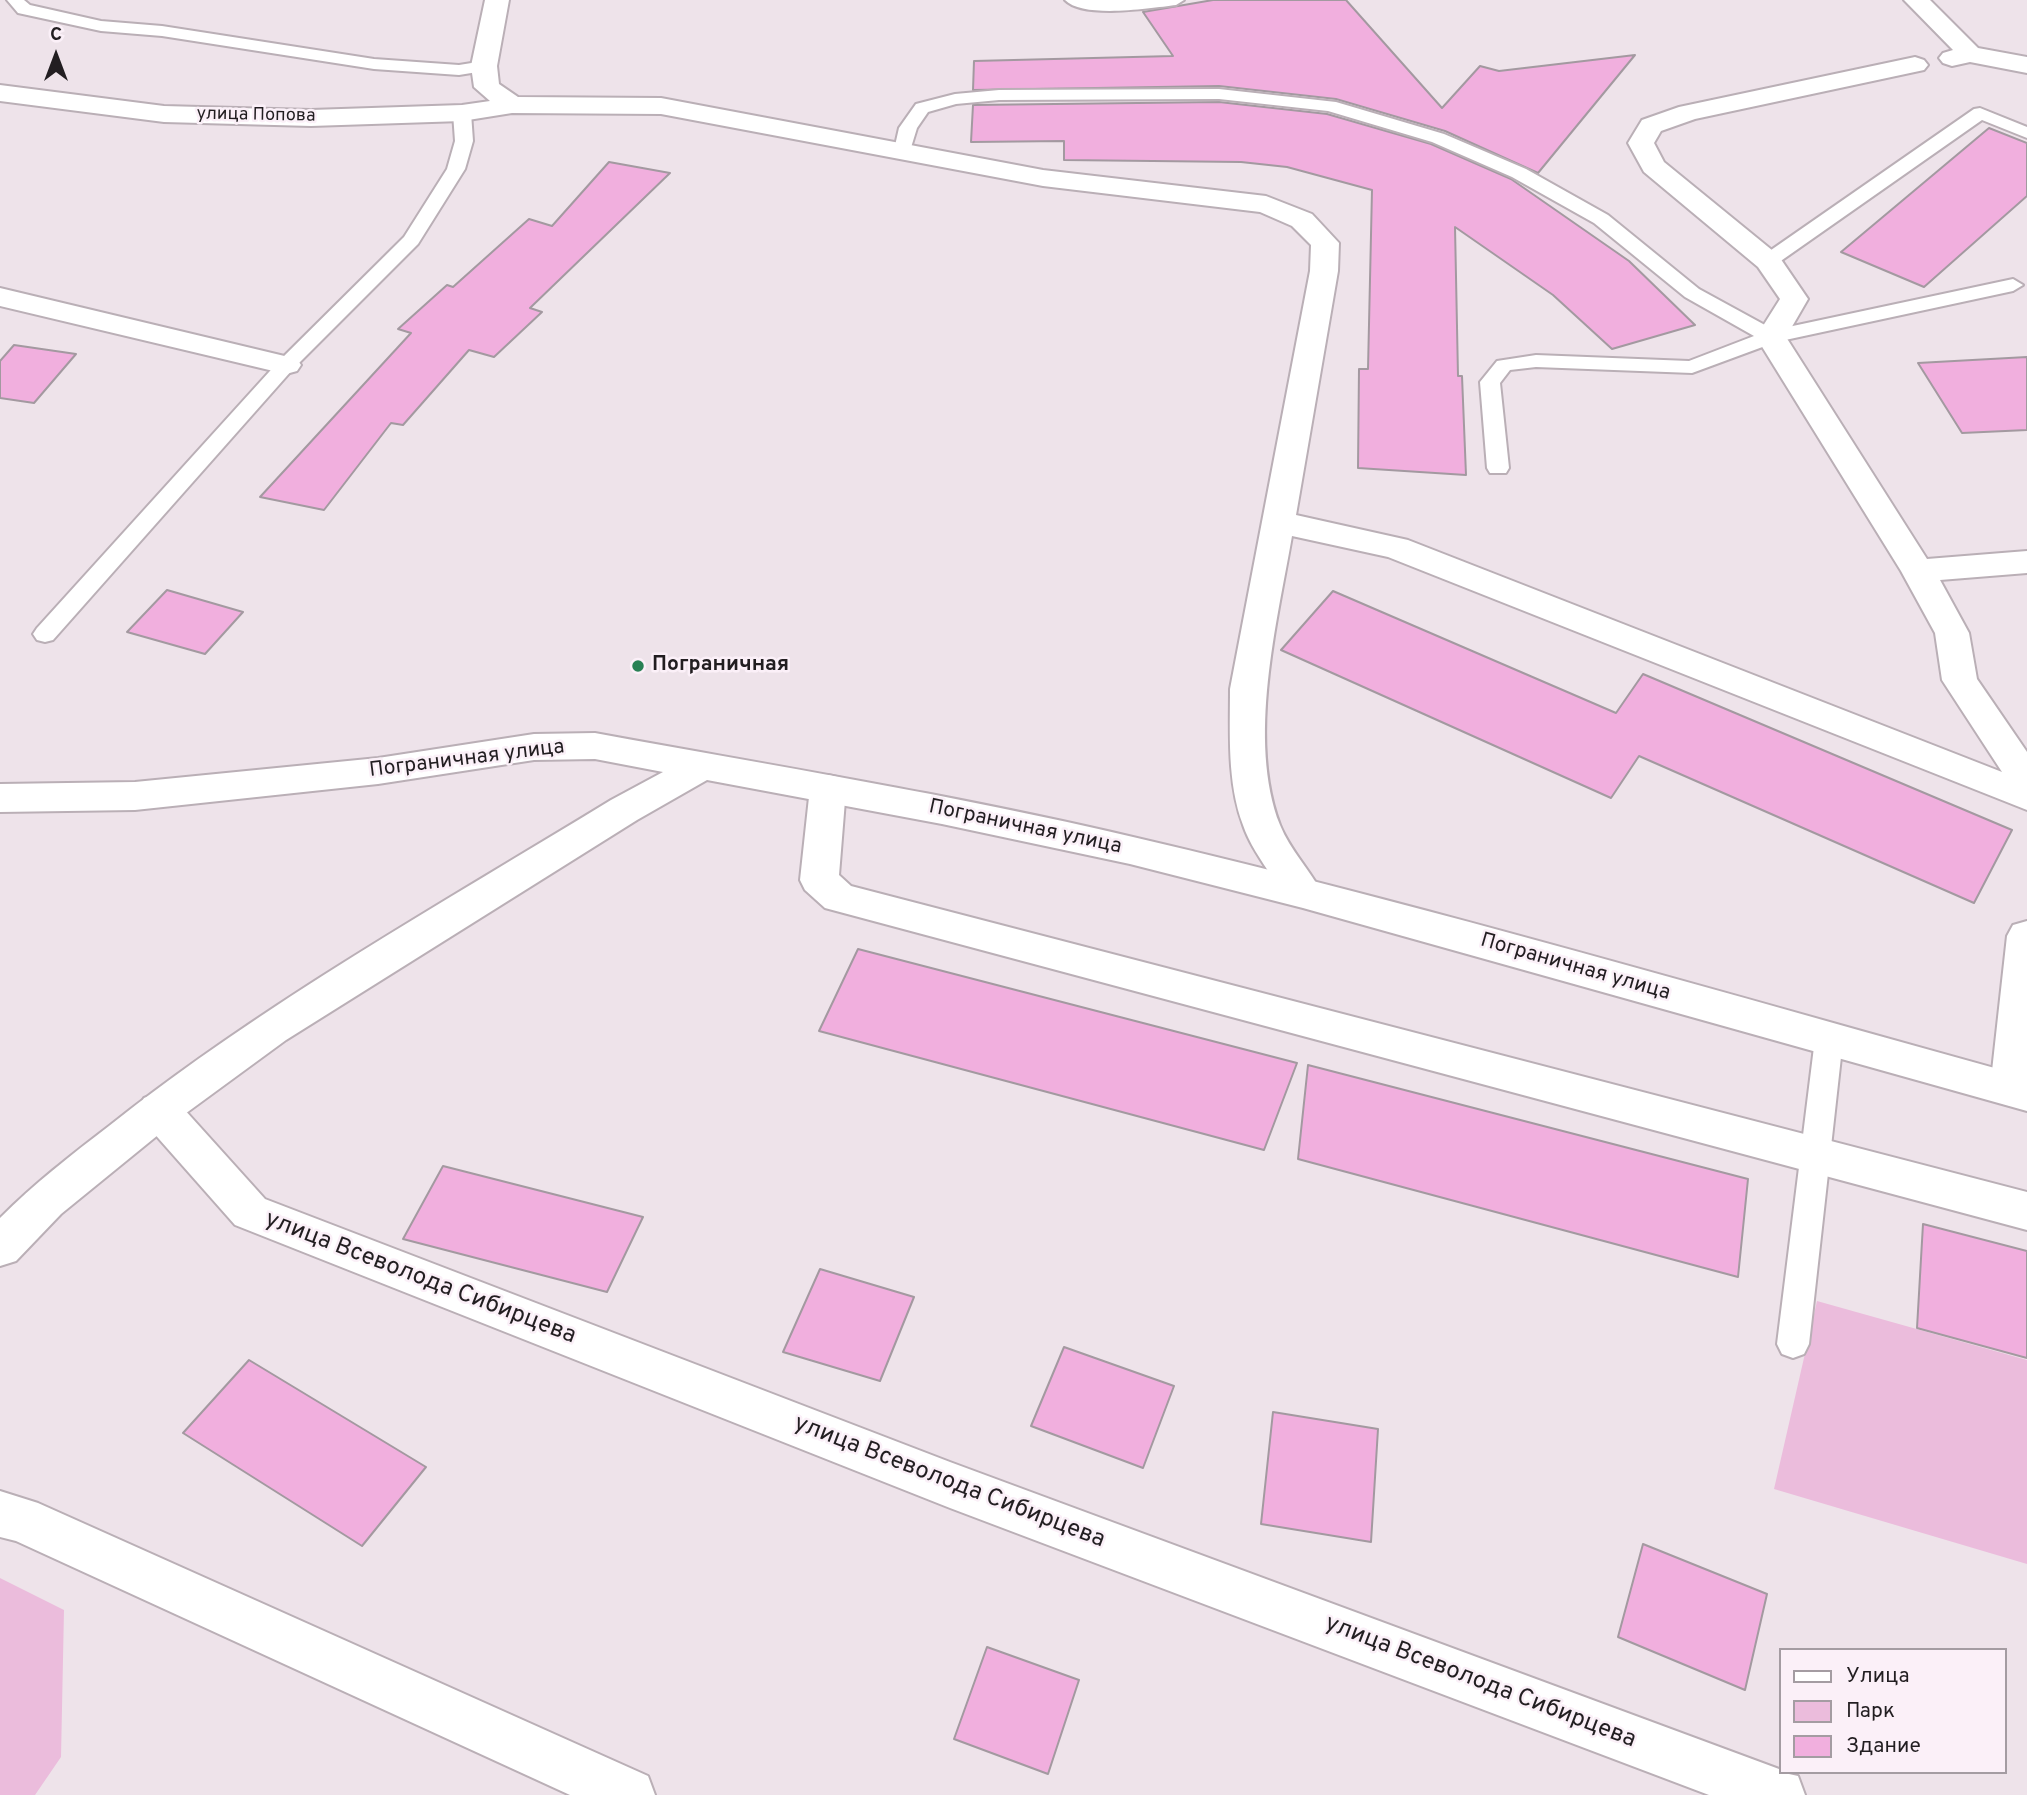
<!DOCTYPE html>
<meta charset="utf-8">
<style>
body{margin:0}
#map{position:relative;width:2027px;height:1795px;overflow:hidden;background:#eee3ea;font-family:Overpass,sans-serif}
canvas{display:block}
.legend{position:absolute;left:1779px;top:1648px;width:228px;height:126px;box-sizing:border-box;background:#fbf0f8;border:2px solid #a49ca2;margin:0;padding:9px 12px;list-style:none;font-size:21px;color:#221e21}
.legend li{display:flex;align-items:center;gap:14px;height:35px}
.legend b{width:35px;border:2px solid #a49ca2}
.north{position:absolute;left:21px;top:21px;width:70px;height:70px;-webkit-text-stroke:5px #fbf0f8;paint-order:stroke;rotate:0deg;font-size:19px;font-weight:700;line-height:28px;text-align:center;color:#221e21}
.north::after{content:'';display:block;margin:auto;width:24px;height:32px;background:#221e21;clip-path:polygon(50% 0,100% 100%,50% 72%,0 100%)}
</style>
<div id="map">
<canvas width="2027" height="1795"></canvas>
<ul class="legend">
<li><b style="height:9px;background:#fff"></b>Улица</li>
<li><b style="height:19px;background:#ebbcdc"></b>Парк</li>
<li><b style="height:19px;background:#f1afde"></b>Здание</li>
</ul>
<div class="north">С</div>
</div>
<script>
const c = document.querySelector('canvas').getContext('2d');
c.lineJoin = 'round';
function fill(path, color) { c.fillStyle = color; c.fill(path, 'evenodd'); }
function strokePath(path, color, width, dash) { c.strokeStyle = color; c.lineWidth = width; c.lineCap = dash ? 'butt' : 'round'; c.setLineDash(dash || []); c.stroke(path); }
function label(font, color, halo, rows, align = 'center') {
  c.font = font + ' Overpass,sans-serif'; c.lineWidth = 5; c.setLineDash([]); c.textBaseline = 'middle'; c.strokeStyle = halo; c.fillStyle = color; for (const [text, x, y, turn = 0] of rows) {
    c.save(); c.translate(x, y); c.rotate((+turn || 0) * Math.PI / 180); c.textAlign = isNaN(turn) ? turn : align; if (halo) c.strokeText(text, 0, 0); c.fillText(text, 0, 0); c.restore();
  }
}
const green = new Path2D(`
 M1817 1301 2027 1360V1564L1774 1489Z
 M0 1578 64 1610 61 1757 35 1795H0Z`);
const building = new Path2D(`
 M1213 0H1346L1442 108 1480 66 1499 71 1635 55 1538 173 1445 131 1336 99 1219 86 973 90 974 61 1173 56 1143 12Z
 M1219 102 1327 114 1431 144 1511 179 1629 261 1695 325 1612 349 1553 295 1455 227 1458 376H1462L1466 475 1358 468 1359 369H1368L1372 190 1287 167 1241 162 1064 160V141L971 142 973 105Z
 M1989 128 2027 143V196L1924 287 1841 252Z
 M609 162 670 173 530 308 542 312 494 357 469 350 403 425 391 423 324 510 260 497 411 333 398 329 447 285 453 287 529 219 552 226Z
 M14 345 76 354 34 403 0 398V361Z
 M2027 357V430L1962 433 1918 363Z
 M167 590 243 612 205 654 127 632Z
 M1333 591 1616 713 1643 674 2012 830 1974 903 1639 756 1611 798 1281 650Z
 M858 949 1297 1063 1264 1150 819 1031Z
 M1308 1065 1748 1179 1738 1277 1298 1159Z
 M443 1166 643 1217 607 1292 403 1239Z
 M1923 1224 2027 1251V1358L1917 1328Z
 M820 1269 914 1297 880 1381 783 1352Z
 M1064 1347 1174 1386 1143 1468 1031 1426Z
 M249 1360 426 1467 362 1546 183 1433Z
 M1273 1412 1378 1429 1371 1542 1261 1524Z
 M1643 1544 1767 1594 1745 1690 1618 1637Z
 M987 1647 1079 1680 1048 1774 954 1739Z`);
const service = new Path2D(`
 M7 0H24L30 5 101 21 162 26 374 59 459 65 484 61 493 66 490 70 459 75 374 69 162 36 101 31 18 13Z
 M1065 0H1184L1176 5C1151 8 1083 19 1065 0Z
 M1219 89 1336 102 1444 134 1526 169 1608 215 1699 289 1774 330 2013 279 2023 285 2013 291 1776 342 1692 373 1536 367 1510 370 1500 383 1509 468 1506 473H1490L1487 468 1480 382 1497 361 1536 355 1689 361 1754 336 1685 297 1594 223 1512 177 1432 142 1328 111 1219 99 999 100 956 104 928 112 917 128 909 154 903 155 894 150 899 128 916 104 955 94 999 90Z
 M462 108 471 113 473 141 465 169 418 244 293 369 53 640 45 642 37 640 33 634 37 628 279 361 404 237 447 169 455 141 453 113Z
 M1980 108 2027 127V138L1982 120 1775 265H1761L1758 261 1761 257 1974 109Z
 M1829 1028 1839 1031 1843 1039 1809 1344 1804 1354 1793 1358 1782 1354 1777 1344 1815 1039 1819 1031Z`);
const minor = new Path2D(`
 M485 0H509L497 66 499 84 518 97 661 98 1043 170 1266 196 1312 214 1339 243 1338 271 1296 515 1408 540 2002 772 1942 680 1935 633 1901 571 1756 337 1780 299 1758 267 1644 172 1628 143 1642 120 1679 107 1915 57 1924 60 1928 65 1924 70 1695 119 1661 131 1654 143 1664 162 1778 255 1808 299 1786 337 1927 559 2027 551V573L1940 580 1969 633 1977 679 2027 752V810L1388 557 1292 536C1277 623 1247 740 1280 825 1290 850 1310 870 1322 893L1317 903C1289 912 1285 898 1272 877 1261 860 1249 843 1243 825 1227 783 1230 733 1230 689L1310 271 1311 245 1292 226 1260 212 1043 186 661 114 512 113 462 121 311 126 164 122 0 101V85L164 106 311 110 462 105 490 101 474 87 471 66Z
 M1904 0H1930L1978 48 2027 57V73L1970 62 1952 66 1943 63 1939 58 1943 53 1953 50Z
 M0 288 297 359 301 365 297 371 286 374 0 306Z
 M828 775 841 778 846 788 839 875 851 886 2027 1192V1230L825 908 805 890 800 880 810 788 815 778Z
 M2027 921V1099L2011 1106 1996 1101 1990 1089 2007 936 2013 925Z
 M159 1093 174 1098 265 1199 950 1462 1779 1769 1780 1772 1798 1776 1805 1795H1709L950 1508 235 1225 144 1122 138 1110 144 1098Z
 M0 1491 38 1503 648 1776 655 1795H570L16 1541 0 1537Z`);
const secondary = new Path2D(`
 M595 733C775 766 955 795 1133 837 1433 907 1730 995 2027 1077V1111L1303 908 1130 864 942 824 707 780 637 820 286 1040 174 1122 61 1214 16 1261 0 1266V1218C34 1184 71 1155 109 1126 265 1002 441 904 611 800L663 772 595 759 534 760 378 784 135 810 0 812V784L135 782 378 758 534 734Z`);
const markers = [
 [638,666,7,"#288054"]
];
const farStreetnames = [
 ["улица Попова",256,116,1]
];
const poiNames = [
 ["Пограничная",652,666]
];
const streetNames = [
 ["Пограничная улица",467,760,-7],
 ["Пограничная улица",1025,828,12],
 ["Пограничная улица",1575,968,16]
];
const nearStreetnames = [
 ["улица Всеволода Сибирцева",420,1279,21],
 ["улица Всеволода Сибирцева",949,1483,21],
 ["улица Всеволода Сибирцева",1480,1683,21]
];
fill(green, '#ebbcdc');
fill(building, '#f1afde');
strokePath(building, '#a399a0', 2);
strokePath(service, '#baafb6', 4);
strokePath(minor, '#baafb6', 4);
strokePath(secondary, '#baafb6', 4);
fill(service, '#fff');
fill(minor, '#fff');
fill(secondary, '#fff');
for (const [x, y, r, color] of markers) { const dot = new Path2D(); dot.arc(x, y, r, 0, 2 * Math.PI); c.fillStyle = color; c.fill(dot); strokePath(dot, '#fbf0f8', 2.5); }
label('18px', '#221e21', '#fbf0f8', farStreetnames);
label('bold 21px', '#221e21', '#fbf0f8', poiNames, 'left');
label('21px', '#221e21', '#fbf0f8', streetNames);
label('24px', '#221e21', '#fbf0f8', nearStreetnames);
</script>
